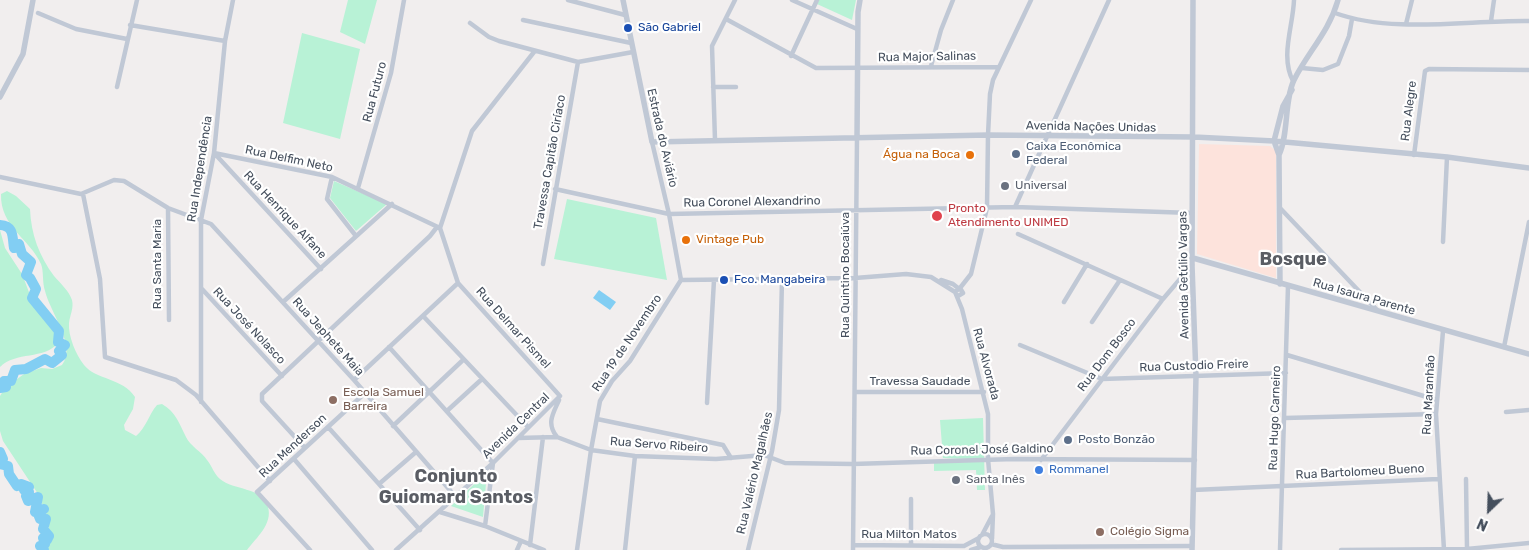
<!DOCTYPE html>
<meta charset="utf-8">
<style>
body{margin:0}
#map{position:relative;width:1529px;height:550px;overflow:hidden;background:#f1eeee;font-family:Rubik,sans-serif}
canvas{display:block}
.north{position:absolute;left:1464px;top:485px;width:50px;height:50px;-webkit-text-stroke:4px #fff;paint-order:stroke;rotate:204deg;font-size:14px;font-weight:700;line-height:20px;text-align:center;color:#454f5d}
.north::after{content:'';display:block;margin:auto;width:18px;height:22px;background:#454f5d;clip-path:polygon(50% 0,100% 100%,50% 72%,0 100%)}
</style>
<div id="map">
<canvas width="1529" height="550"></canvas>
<div class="north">N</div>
</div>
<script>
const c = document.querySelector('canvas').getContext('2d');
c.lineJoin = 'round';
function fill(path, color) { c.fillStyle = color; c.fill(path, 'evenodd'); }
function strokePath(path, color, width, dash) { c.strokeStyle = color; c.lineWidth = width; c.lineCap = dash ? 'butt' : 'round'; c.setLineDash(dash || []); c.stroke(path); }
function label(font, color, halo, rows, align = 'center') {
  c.font = font + ' Rubik,sans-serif'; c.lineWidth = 4.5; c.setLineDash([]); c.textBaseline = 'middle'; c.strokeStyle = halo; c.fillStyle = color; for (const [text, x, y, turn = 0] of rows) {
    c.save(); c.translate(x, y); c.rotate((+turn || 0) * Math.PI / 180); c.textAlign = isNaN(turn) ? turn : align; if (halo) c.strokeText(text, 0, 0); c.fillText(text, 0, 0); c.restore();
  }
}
const medical = new Path2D(`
 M1199 144 1270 146 1276 151V278L1197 254Z`);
const green = new Path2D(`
 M348 0H377L365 44 340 32Z
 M819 0H856L852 20 817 4Z
 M302 33 360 49 340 139 283 123Z
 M334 181 387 204 356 231 330 198Z
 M7 191 16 196 30 209C31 234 39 256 54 276 61 284 69 291 72 300 74 308 70 315 69 323 68 336 76 355 84 365 96 380 123 378 135 397L133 409 124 425 125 430 136 436C146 428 149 414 157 405L162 404C176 412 180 425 186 437 190 446 202 452 207 460 212 466 214 474 220 479 234 491 261 486 268 507 273 524 256 538 247 550H45L49 530 48 518 38 494 3 441 0 431V396L5 388 24 374 41 368 52 369 62 365C77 346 50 312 45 291 42 282 44 272 41 264 30 239 0 227 1 194Z
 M567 199 656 218 667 280 554 259Z
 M0 230 5 248 22 274 32 300 59 338 58 343C44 360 16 351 0 367Z
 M983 418 985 490H977L976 470 934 471V460L970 459 943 458 940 420Z
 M487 472 483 517 451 506Z`);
const water = new Path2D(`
 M599 290 616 302 610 310 593 298Z`);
const river = new Path2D(`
 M0 225C15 226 12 238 14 248L19 244 22 254 31 262 26 275 30 278 36 289 32 298 59 331 58 342 65 345 59 351 62 355 52 363 45 359 26 369 15 370 11 381H4L6 387 0 388
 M0 452 3 459H0
 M0 464 8 466 9 474 17 486 21 484 29 487 24 490 29 492 26 496 28 501 38 497 35 512 44 509 38 514 40 519H46L43 529 49 536 47 540 43 538 45 544 40 546 44 550`);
const minor = new Path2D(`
 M568 0 625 15
 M792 0 857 29
 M38 13 76 29 127 39
 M1335 13C1393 34 1468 20 1529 21
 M726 19 816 68 999 67
 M523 20 631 43
 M1491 21 1494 0
 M470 23 489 37 499 41 578 62 633 52
 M1406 24 1412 0
 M130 25 225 41
 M791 56 817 0
 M931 66 941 30 953 0
 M1302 68 1323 70 1338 64 1349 36 1352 19
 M1293 81C1280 56 1293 27 1294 0
 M117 87 137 0
 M713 87H736
 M715 140 712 46 735 0
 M652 142 669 214 681 280
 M214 153 332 177 440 228
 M215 154 321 269
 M1414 155 1425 71 1429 69 1529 70
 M0 177 81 194 114 180 124 181 168 208 211 224 354 380 455 496
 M332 177 327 199 356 236
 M358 188 391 73 404 0
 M555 189 669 214 1015 207 1192 213
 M83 194 100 279 105 357 176 380 196 395 270 481
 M1015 207 1109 0
 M168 208 169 320
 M1280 208 1377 310
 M440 228 458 283 560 396
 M440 228 472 131 534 52
 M1018 234 1163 299
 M1443 242 1447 157
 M543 264 578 62
 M681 280 855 278 906 274 931 277 955 292
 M941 280 953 284 958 288
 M960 288 971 274 987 208 988 135 990 94 993 80 1031 0
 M202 289 282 376
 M958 296 963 293 960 288 955 292 962 309 988 414V459L993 514 992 539
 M283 302 392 204
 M1064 302 1087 264
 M424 317 528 427
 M1092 322 1120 280
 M1443 331 1436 414 1444 550
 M1020 345 1102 379 1286 373
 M389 347 493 463 485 526
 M1504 347 1529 222
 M1287 355 1437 400
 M354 380 458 283
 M856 392H984
 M201 402V220L214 153 225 41 233 0
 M707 403 714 280
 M448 410 482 379
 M1506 412 1529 410
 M1285 418 1436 414
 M597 419 723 445 731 458
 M393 426 463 360
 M328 427 420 530
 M557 437C546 423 553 414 559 400
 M518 438 557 437 591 450 635 456 716 459 764 455 785 463 853 464 1014 459 1195 460
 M305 448 262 401V394L430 236 437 227
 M294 459 372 550
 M1041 460 1163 299 1192 265
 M1466 479 1467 549
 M379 484 416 452
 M1193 490 1438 479
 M440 512 485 526 544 550
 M978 541a7 7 0 1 1 14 0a7 7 0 1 1-14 0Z
 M982 535 992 516
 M991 544 1003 547 1192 546
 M530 545 543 437
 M853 545 964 546 979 538
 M911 545V499
 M310 550 257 492 365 393
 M396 550 493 463 560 396
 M517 550 521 541
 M577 550 591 450 600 401 612 381 630 361 681 280
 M625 550 635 456
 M748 550 772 451 779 410 782 279
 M853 550 857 138
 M971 550 981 547
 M1280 550 1288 286
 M1341 550 1467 549 1529 543`);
const tertiary = new Path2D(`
 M623 0 652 142 988 135 1194 137 1274 141 1447 157 1529 168
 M0 97 23 54 33 0
 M857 138 858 12 860 0
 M1279 155C1289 133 1284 101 1294 80 1308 52 1329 32 1338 0
 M1193 258 1529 354
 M1280 284 1279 155 1274 141 1283 106 1292 90
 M1192 550 1196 376 1192 265 1193 0`);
const markers = [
 [628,28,5,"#1a4fb4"],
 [1016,154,5,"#5c6f8a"],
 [970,155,5,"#e8710a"],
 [1005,186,5,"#6b7280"],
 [937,216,6,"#e0444e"],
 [686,240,5,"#e8710a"],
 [724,280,5,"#1a4fb4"],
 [333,400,5,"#8d6e63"],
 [1068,440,5,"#5c6f8a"],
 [1039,470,5,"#3f7fe0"],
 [956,480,5,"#6b7280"],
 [1100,532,5,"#8d6e63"]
];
const transitNames = [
 ["São Gabriel",638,28],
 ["Fco. Mangabeira",734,280]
];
const streetNames = [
 ["Rua Major Salinas",927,57,-1],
 ["Rua Futuro",375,92,-75],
 ["Rua Alegre",1409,111,-83],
 ["Avenida Nações Unidas",1091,127,1],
 ["Estrada do Aviário",662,138,77],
 ["Rua Delfim Neto",289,159,12],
 ["Travessa Capitão Ciríaco",550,162,-80],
 ["Rua Independência",200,169,-81],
 ["Rua Coronel Alexandrino",752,202,-1],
 ["Rua Henrique Alfane",285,215,47],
 ["Rua Santa Maria",158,264,-90],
 ["Rua Quintino Bocaiúva",846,275,-90],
 ["Avenida Getúlio Vargas",1184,275,-91],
 ["Rua Isaura Parente",1364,297,16],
 ["Rua José Nolasco",249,326,47],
 ["Rua Delmar Pismel",513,328,48],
 ["Rua Jephete Maia",328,337,48],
 ["Rua 19 de Novembro",627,343,-56],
 ["Rua Dom Bosco",1107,355,-53],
 ["Rua Alvorada",986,364,75],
 ["Rua Custodio Freire",1194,366,-2],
 ["Travessa Saudade",920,382],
 ["Rua Maranhão",1429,395,-87],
 ["Rua Hugo Carneiro",1275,418,-88],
 ["Avenida Central",516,426,-44],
 ["Rua Servo Ribeiro",659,445,4],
 ["Rua Menderson",293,446,-43],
 ["Rua Coronel José Galdino",982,450,-1],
 ["Rua Bartolomeu Bueno",1360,472,-3],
 ["Rua Valério Magalhães",755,473,-77],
 ["Rua Milton Matos",909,535]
];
const serviceNames = [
 ["Caixa Econômica",1026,147],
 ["Federal",1026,161],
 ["Posto Bonzão",1078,440]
];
const foodNames = [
 ["Água na Boca",960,155],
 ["Vintage Pub",696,240,"left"]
];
const worshipNames = [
 ["Universal",1015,186],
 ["Santa Inês",966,480]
];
const healthNames = [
 ["Pronto",948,209],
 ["Atendimento UNIMED",948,223]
];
const educationNames = [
 ["Escola Samuel",343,393],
 ["Barreira",343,407],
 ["Colégio Sigma",1110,532]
];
const shopNames = [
 ["Rommanel",1049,470]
];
const districtNames = [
 ["Bosque",1293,260],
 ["Conjunto",456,477],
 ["Guiomard Santos",456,498]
];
fill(medical, '#fde3dc');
fill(green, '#b8f2d6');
fill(water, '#82cef3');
strokePath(river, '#82cef3', 10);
strokePath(minor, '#c0c8d5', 4.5);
strokePath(tertiary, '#c0c8d5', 5.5);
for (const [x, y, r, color] of markers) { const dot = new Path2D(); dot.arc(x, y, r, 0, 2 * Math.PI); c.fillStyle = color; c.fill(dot); strokePath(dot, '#fff', 2); }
label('12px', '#164399', '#fff', transitNames, 'left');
label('12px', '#454f5d', '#fff', streetNames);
label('12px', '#4e5e75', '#fff', serviceNames, 'left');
label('12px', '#c56008', '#fff', foodNames, 'right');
label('12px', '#5b616d', '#fff', worshipNames, 'left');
label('12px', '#be3a42', '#fff', healthNames, 'left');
label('12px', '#785e54', '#fff', educationNames, 'left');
label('12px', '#366cbe', '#fff', shopNames, 'left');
label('bold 18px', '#5a5d64', '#fff', districtNames);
</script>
